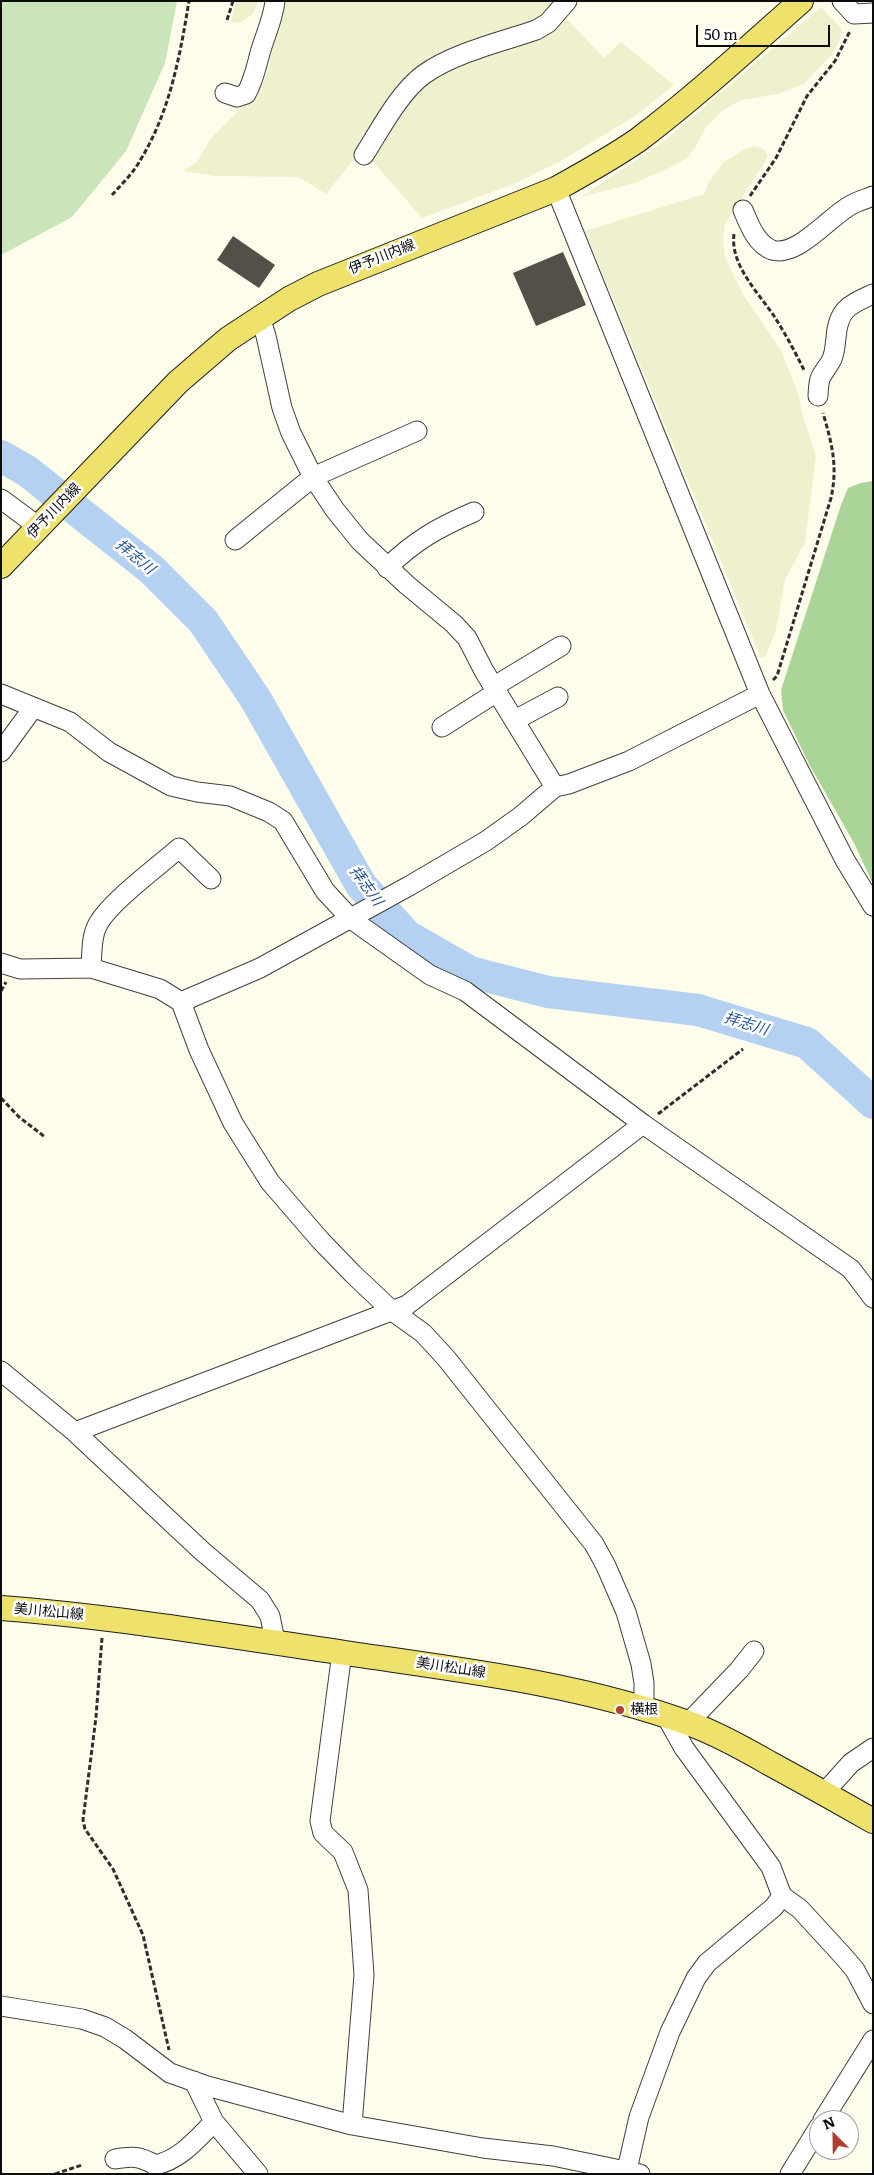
<!DOCTYPE html>
<meta charset="utf-8">
<style>
body{margin:0}
#map{position:relative;width:874px;height:2175px;overflow:hidden;background:#fefdec;font-family:Literata,serif}
canvas{display:block}
.frame{position:absolute;inset:0;border:2px solid #0c0c0c;pointer-events:none}
.north{position:absolute;left:809px;top:2110px;width:50px;height:50px;box-sizing:border-box;background:#fff;border:1px solid #9e9e9e;border-radius:50%;rotate:337deg;font-size:14px;font-weight:700;line-height:20px;text-align:center;color:#0c0c0c}
.north::after{content:'';display:block;margin:auto;width:18px;height:22px;background:#b03d2f;clip-path:polygon(50% 0,100% 100%,50% 72%,0 100%)}
.scale{position:absolute;left:696px;top:25px;width:134px;height:22px;box-sizing:border-box;border:2px solid #0c0c0c;border-top:0;padding-left:6px;font-size:15px;line-height:18px;white-space:nowrap;color:#0c0c0c;-webkit-text-stroke:4px #fff;paint-order:stroke}
</style>
<div id="map">
<canvas width="874" height="2175"></canvas>
<div class="frame"></div>
<div class="north">N</div>
<div class="scale">50 m</div>
</div>
<script>
const c = document.querySelector('canvas').getContext('2d');
c.lineJoin = 'round';
function fill(path, color) { c.fillStyle = color; c.fill(path, 'evenodd'); }
function strokePath(path, color, width, dash) { c.strokeStyle = color; c.lineWidth = width; c.lineCap = dash ? 'butt' : 'round'; c.setLineDash(dash || []); c.stroke(path); }
function label(font, color, halo, rows, align = 'center') {
  c.font = font + ' Literata,"Noto Sans JP",serif'; c.lineWidth = 5; c.setLineDash([]); c.textBaseline = 'middle'; c.strokeStyle = halo; c.fillStyle = color; for (const [text, x, y, turn = 0] of rows) {
    c.save(); c.translate(x, y); c.rotate((+turn || 0) * Math.PI / 180); c.textAlign = isNaN(turn) ? turn : align; if (halo) c.strokeText(text, 0, 0); c.fillText(text, 0, 0); c.restore();
  }
}
const farmland = new Path2D(`
 M236 1H259L252 15 239 23 231 22Z
 M278 1H554L568 20 604 58 621 42 674 85 635 116 561 161 516 183 422 218 362 149 326 194 299 177 215 176 183 171 197 162 211 138 241 108 257 96 267 75 272 49 270 44Z
 M821 7 842 29 839 42 834 52 805 83 778 94 741 100 722 111 706 127 695 148 687 158 673 166 635 183 581 197 663 142Z
 M755 146 765 150 768 157 725 224 723 240 725 257 743 294 781 350 799 396 802 413 816 456 805 542 785 580 776 630 766 656 761 658 585 231 704 194 709 182 723 163 743 150Z`);
const green = new Path2D(`
 M1 1H177L165 63 126 151 72 217 1 255Z`);
const forest = new Path2D(`
 M873 481V884L854 843 809 764 783 710 781 690 841 505 848 488 861 483Z`);
const river = new Path2D(`
 M1 456 27 471 151 569 203 621 255 698 361 885 407 936 470 972 548 992 698 1010 807 1043 873 1103`);
const building = new Path2D(`
 M233 236 275 265 259 288 217 260Z
 M563 252 586 305 536 326 513 273Z`);
const path = new Path2D(`
 M227 20 233 1
 M112 195C122 184 134 172 141 159 170 111 180 56 189 1
 M750 196 776 158 807 96 835 61 850 31
 M734 234C730 265 758 292 774 316 785 333 795 352 804 370
 M773 680 777 676 831 498C838 466 832 444 823 413
 M1 991 6 982
 M1 1098 19 1117 45 1137
 M658 1114 743 1049
 M102 1638 96 1717 83 1820 85 1829 113 1869 143 1935 169 2050
 M55 2174 82 2165`);
const minor = new Path2D(`
 M842 1 854 14 873 13
 M225 93 237 97 246 94C254 80 256 68 260 53 265 35 273 20 275 1
 M364 155C380 130 399 93 423 75 453 53 501 42 536 30L548 23 567 1
 M556 189 760 694 845 860 873 906
 M743 210C749 224 756 244 772 250 797 258 830 216 851 205 858 201 866 199 873 196
 M260 317 266 336 282 408 291 433 313 477 335 510 360 541 407 585 454 624 467 638 484 671 555 787
 M818 396C819 373 821 378 831 361 835 354 835 345 836 338 838 309 849 305 873 294
 M1 499 39 527
 M235 540 313 477 417 431
 M387 568C414 541 439 527 474 512
 M493 687 561 646
 M1 694 70 722 109 752 171 786 197 792 230 796 269 812 283 821 325 891 351 919 430 975 465 991 643 1124 851 1269 873 1298
 M515 720 558 697
 M442 727 497 692
 M1 752 33 708
 M1 963 20 969 91 968 160 989 181 1002 199 1050 233 1123 270 1182 321 1241 353 1274 391 1310 423 1333 446 1358 594 1544 606 1566 626 1612 641 1664 644 1683V1708
 M91 968C92 954 91 938 97 926 108 903 159 866 179 848L211 879
 M181 1002 260 968 409 886 486 841 521 816 555 787 569 784 629 761 760 694
 M1 1371 75 1432 202 1551 260 1600 270 1616 275 1641
 M75 1432 407 1305 643 1124
 M342 1652 320 1821 323 1833 343 1852 358 1890 364 1975 352 2125
 M666 1716 684 1748 771 1867 782 1896 800 1909 844 1957 855 1970 873 2004
 M688 1723 739 1670 754 1651
 M824 1793 851 1763 873 1748
 M1 2006 82 2019 105 2027 125 2039 170 2073 207 2086 352 2125 483 2148 553 2156 640 2174
 M194 2081 214 2122 258 2174
 M823 2120 873 2040
 M115 2159C132 2156 140 2156 155 2165 180 2160 197 2139 214 2122
 M626 2174 639 2117 670 2032 696 1978 707 1963 774 1907 782 1896
 M790 2174 819 2127`);
const major = new Path2D(`
 M1 566 178 382 228 339 289 299 318 284 556 189C583 174 612 158 638 140 695 97 748 48 801 1
 M1 1608C117 1617 230 1636 345 1653 460 1670 577 1683 688 1723 716 1733 743 1748 769 1763 804 1782 838 1801 873 1821`);
const markers = [
 [620,1710,5,"#b03d2f"]
];
const streetNames = [
 ["伊予川内線",382,257,-22],
 ["伊予川内線",54,511,-46],
 ["美川松山線",49,1612,5],
 ["美川松山線",451,1668,9]
];
const poiNames = [
 ["横根",630,1710]
];
const waterNames = [
 ["拝志川",135,557,39],
 ["拝志川",366,886,54],
 ["拝志川",746,1024,17]
];
fill(farmland, '#eff1ce');
fill(green, '#c9e5b9');
fill(forest, '#abd499');
strokePath(river, '#b5d1f1', 32);
fill(building, '#544f49');
strokePath(minor, '#3f3f3f', 21);
strokePath(major, '#1d1d1d', 26);
strokePath(path, '#2e2e2e', 3, [5, 2.5]);
strokePath(minor, '#fff', 19);
strokePath(major, '#eee26c', 24);
for (const [x, y, r, color] of markers) { const dot = new Path2D(); dot.arc(x, y, r, 0, 2 * Math.PI); c.fillStyle = color; c.fill(dot); strokePath(dot, '#fff', 2); }
label('14px', '#0c0c0c', '#fff', streetNames);
label('14px', '#0c0c0c', '#fff', poiNames, 'left');
label('italic 15px', '#1f4f93', '#fff', waterNames);
</script>
